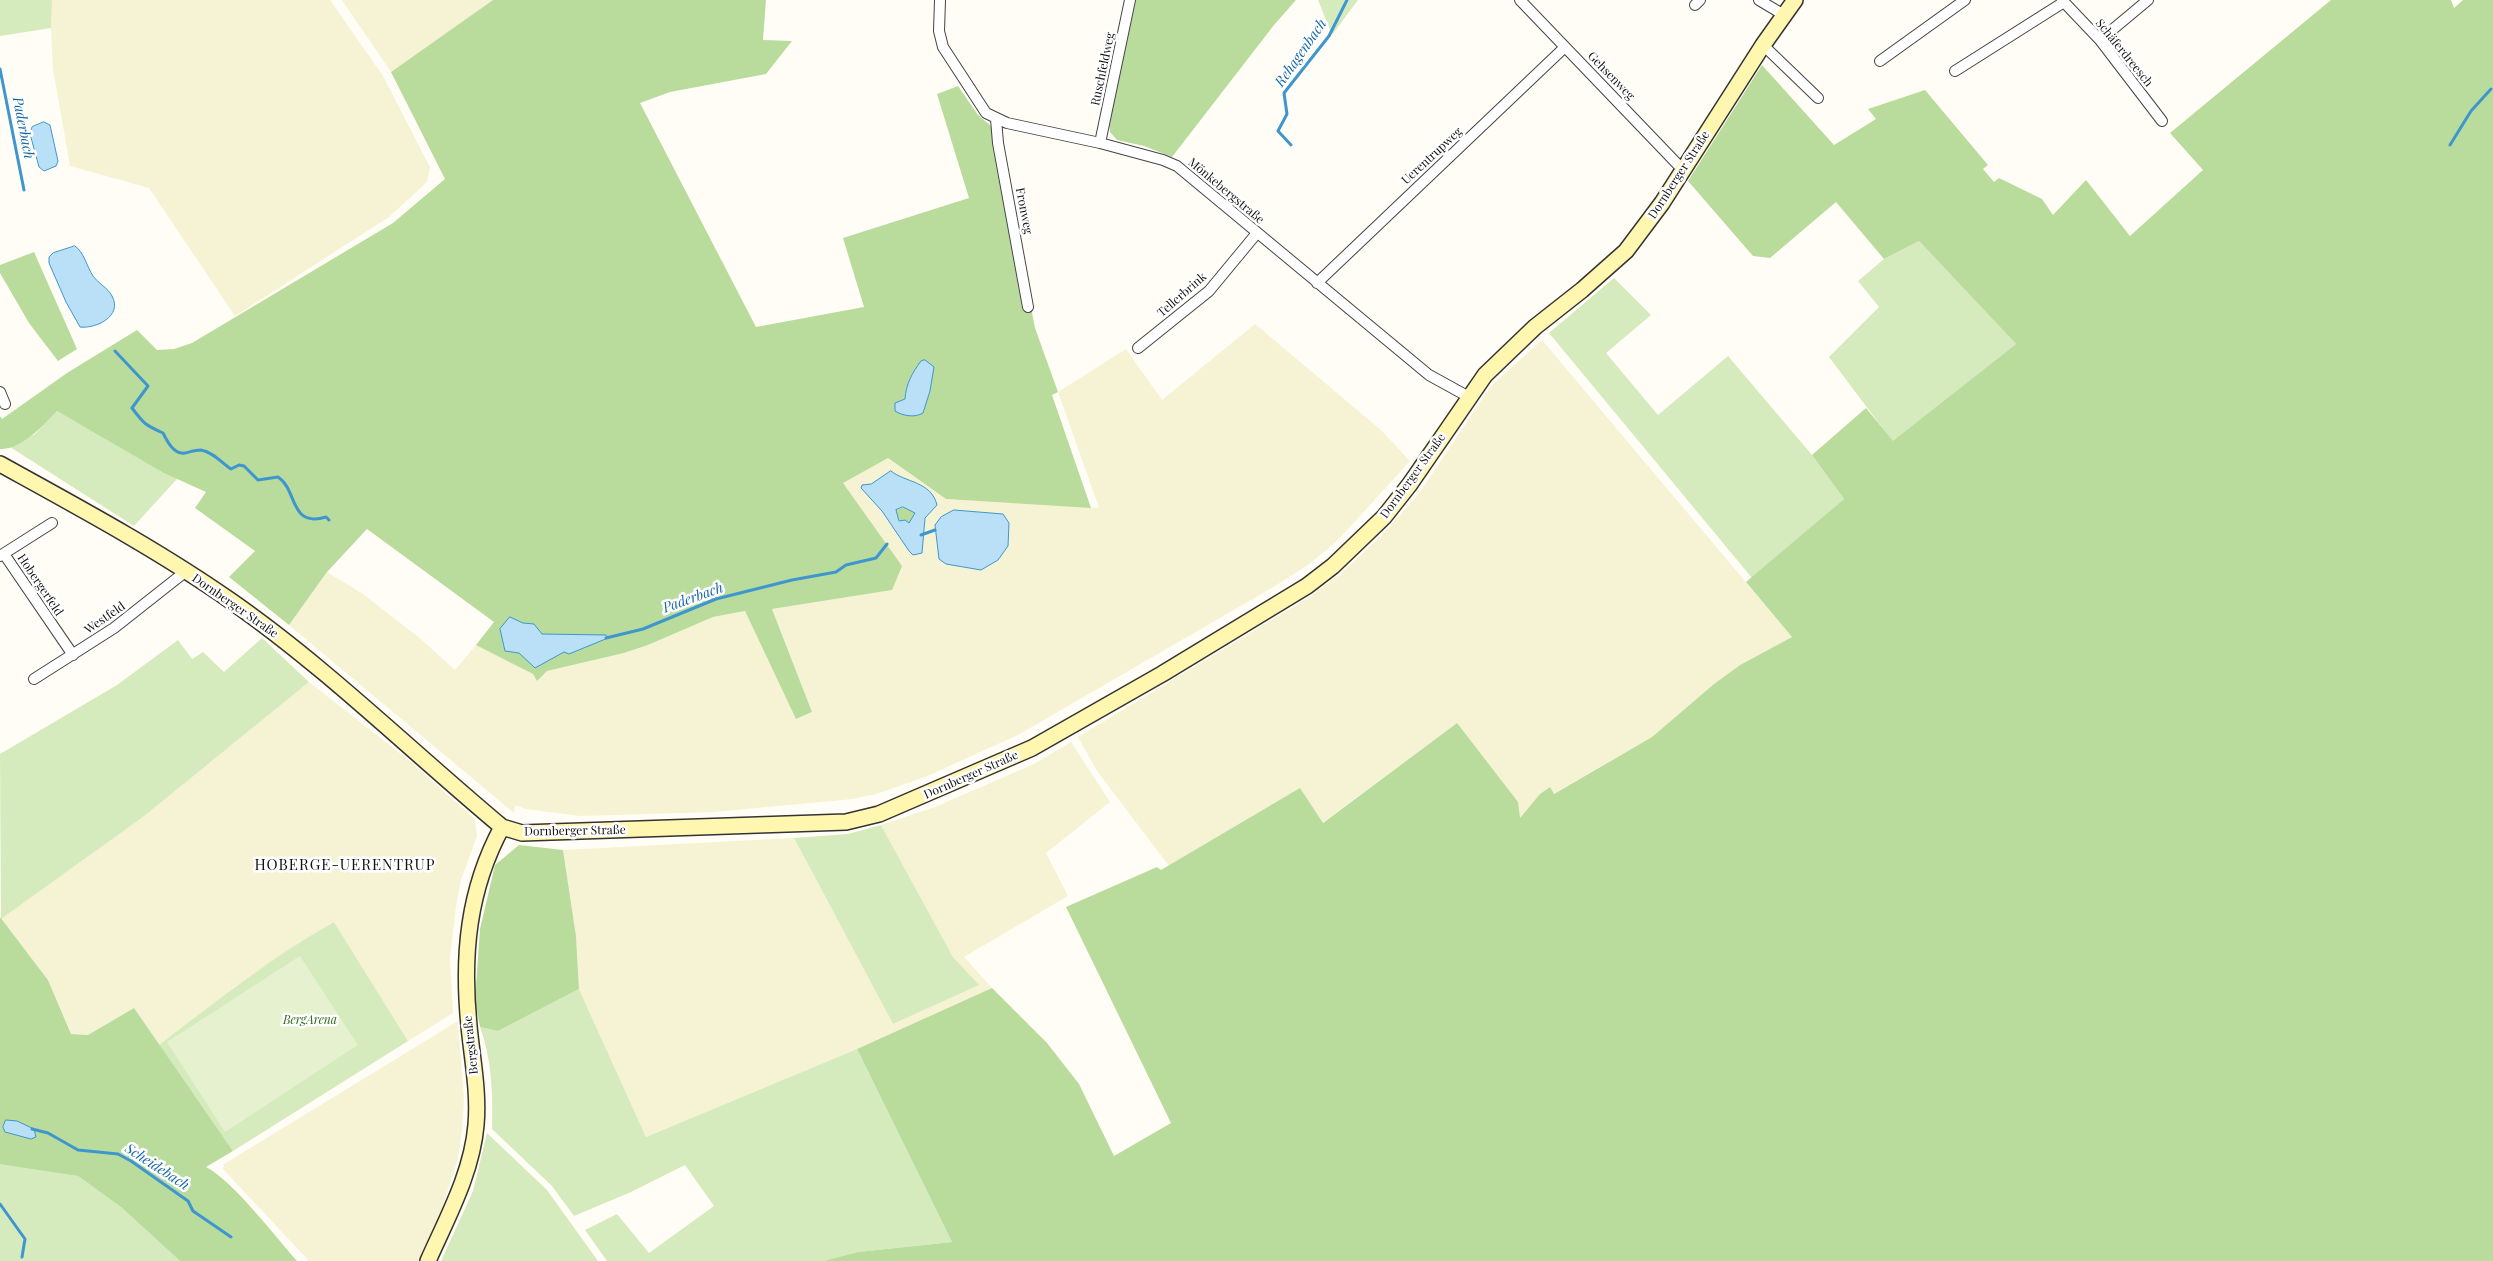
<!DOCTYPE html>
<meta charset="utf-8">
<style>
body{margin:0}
canvas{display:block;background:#fffdf5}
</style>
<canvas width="2493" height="1261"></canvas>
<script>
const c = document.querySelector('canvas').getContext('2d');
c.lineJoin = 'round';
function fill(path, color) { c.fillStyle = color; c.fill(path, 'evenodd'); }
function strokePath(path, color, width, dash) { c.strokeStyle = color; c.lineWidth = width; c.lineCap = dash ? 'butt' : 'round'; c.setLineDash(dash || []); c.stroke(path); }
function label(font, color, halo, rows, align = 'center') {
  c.font = font + ' "Playfair Display",serif'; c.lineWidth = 5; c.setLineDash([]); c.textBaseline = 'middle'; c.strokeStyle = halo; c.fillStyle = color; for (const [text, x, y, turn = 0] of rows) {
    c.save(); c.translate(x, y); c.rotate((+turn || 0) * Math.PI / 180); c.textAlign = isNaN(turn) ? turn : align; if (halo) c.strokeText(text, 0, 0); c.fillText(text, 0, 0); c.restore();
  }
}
const farmland = new Path2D(`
 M52 0H330L383 76 430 167 427 182 389 217 235 316 149 188 70 166 53 69 51 28Z
 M342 0H493L391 72Z
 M1255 324 1381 430 1410 461 1337 541 1308 565 1275 586 1018 735 925 777 876 794 853 799 714 812 580 816 526 809 515 805 514 813 289 625 327 572 363 594 422 640 455 670 476 645H480L533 674 537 681 547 671 624 653 648 645 713 617 745 611 797 719 812 712 772 609 892 590 842 483 888 458 946 499 1099 508 1058 392 1126 349 1162 400Z
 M1542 340 1792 637 1740 665 1714 684 1652 737 1553 794 1550 787 1540 794 1520 818 1457 723 1322 823 1300 789 1169 866 1097 771 1078 737 1311 596 1339 575 1383 534 1418 495 1490 387Z
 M309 682 410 761 475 819 477 836 461 880 456 906 450 958 453 1013 408 1041 334 922 236 986 159 1045 134 1008 88 1035 71 1034 48 980 1 919 143 817Z
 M1071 742 1110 802 1046 853 1068 896 964 957 992 988 857 1049 646 1137 579 989 576 936 563 850 794 838 893 1024 978 985 953 957 881 825 935 807 1034 764Z
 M458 1021 464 1099 462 1129 458 1159 439 1217 418 1261H309L223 1169 224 1164Z`);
const green = new Path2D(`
 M0 0H52L51 28 0 36Z
 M1318 0H1358L1332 35Z
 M1919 241 2016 344 1893 442 1829 357 1879 307 1858 281 1884 259Z
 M1614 278 1651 315 1606 353 1658 415 1728 356 1812 455 1844 499 1752 578 1549 333Z
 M57 411 177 479 134 526 10 447 35 434Z
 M262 638 309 682 143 817 1 919 0 754 117 685 178 640 192 659 203 652 224 672Z
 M881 825 953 957 979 985 893 1024 794 838 848 834Z
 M334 922 408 1041 233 1151 159 1045C216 1001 272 957 334 922Z
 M579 989 646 1137 857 1049 952 1242 858 1252 823 1261H607L585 1230 617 1214 649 1253 714 1206 685 1165 631 1192 574 1216 552 1186 492 1129C493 1094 492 1060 480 1027L498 1031Z
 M487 1133 547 1190 598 1261H441L473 1191Z
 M4 1163 78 1176 122 1208 180 1261H0V1164Z`);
const forest = new Path2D(`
 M493 0H766L763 40 792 41 766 74 670 92 640 103 756 327 864 307 843 238 969 198 937 94 958 86 978 115 991 126 1026 311 1031 308 1035 328 1058 392 1052 395 1091 508 946 499 888 458 843 483 902 566 892 590 772 609 812 712 796 719 745 611 713 617 648 645 624 653 547 671 537 681 533 674 476 645 494 622 367 529 327 572 289 625 229 577 255 551 195 508 206 492 164 473 57 411C44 425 21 450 0 449V416L2 419 67 373 137 330 157 350 174 349 192 343 393 223 445 179 391 72Z
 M1136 0H1296L1274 25 1172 157 1144 146 1117 140 1110 132 1109 124Z
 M2331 0H2451L2454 8 2463 0H2493V1261H823L858 1252 952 1242 857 1049 992 988 1047 1043 1079 1084 1114 1156 1171 1123 1066 907 1157 867 1161 870 1300 788 1323 823 1457 723 1518 802 1520 818 1540 794 1550 787 1554 794 1652 737 1714 684 1740 665 1792 637 1746 582 1844 499 1812 455 1866 408 1893 441 2016 344 1919 241 1884 259 1836 202 1770 258 1753 256 1688 181 1762 65 1834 145 1876 119 1868 109 1925 90 1988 165 1983 169 1994 182 1999 178 2042 199 2053 215 2086 180 2130 236 2203 170 2170 133Z
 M34 252 77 349 58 361 29 323 0 273V265Z
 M904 507 915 513 909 523C900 521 895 520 896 510Z
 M519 845 563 850 576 936 579 989 498 1031 480 1027 475 1001 480 929 495 865Z
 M0 917 48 980 71 1034 88 1035 134 1008 233 1151 206 1167C233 1181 275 1236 297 1261H180L122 1208 78 1176 0 1164Z`);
const pitch = new Path2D(`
 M300 956 358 1045 225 1132 167 1042Z`);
const water = new Path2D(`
 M44 122 50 125 58 161 56 166 44 171 39 167 30 134 32 127Z
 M75 246C84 252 87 267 93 276 98 283 108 288 112 296 123 316 96 329 80 327L66 302 49 263V257L53 253Z
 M925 360 934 367 930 391 923 413C915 418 903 416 895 411V403L905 399C906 384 912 373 921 361Z
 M891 471C906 483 931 481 937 505L925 518 922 553 913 555 909 551 882 511 861 488 862 485 871 484ZM903 507 915 513 909 523 905 520 899 521 896 510Z
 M954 510 1003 514 1009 523 1008 546 998 560 981 570 946 564 939 559 935 525 941 517Z
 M510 617 523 623 534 624 542 634 606 635 608 638 569 654 564 652 535 668 519 653 505 651 500 629Z
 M6 1120 17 1121 34 1129 36 1137 31 1139 5 1132 3 1127Z`);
const stream = new Path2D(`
 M0 69 24 190
 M1291 145 1278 131 1287 114 1284 93 1329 36 1347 0
 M2450 145 2471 111 2491 89
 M115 351 148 386 132 408C144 424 145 425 163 433 167 441 174 455 185 453 190 452 195 450 201 450 213 452 222 463 231 469L239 465 244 466 258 480 278 477C298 490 289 528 326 517L329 520
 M921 535 935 530
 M606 638 643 629 716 599 792 580 836 572 846 565 876 558 887 544
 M32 1129 48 1133 78 1150 118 1154 131 1161 188 1201 193 1211 231 1237
 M0 1204 25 1239 22 1257`);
const street = new Path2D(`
 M940 0 939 31 943 47 986 113 1007 123 1100 143 1163 160 1177 166 1429 375 1469 397
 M1520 0 1683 170
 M1759 0 1784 15
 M2062 0 2100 40 2162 121
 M1695 5 1700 0
 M2100 40 2148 0
 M1763 45 1818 98
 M1880 61 1965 0
 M1955 71 2064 2
 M996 119 998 143 1028 307
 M1100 143 1130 0
 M1317 283 1565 47
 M1138 348 1209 291 1257 233
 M0 392 5 404
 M4 554 73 655
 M0 556 52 523
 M34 679 114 628 185 572`);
const secondary = new Path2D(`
 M0 464C78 507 158 550 231 601 327 668 412 752 502 827L522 833 846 822 879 814 1032 748 1162 674 1307 586 1333 566 1384 517 1410 484 1485 375 1535 327 1582 290 1626 251 1662 203 1763 45 1795 0
 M428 1261C447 1218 472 1173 476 1125 479 1092 472 1058 469 1026 462 955 468 890 502 827`);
const streetNames = [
 ["Schäferdreesch",2124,53,51],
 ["Ruschfeldweg",1103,69,-78],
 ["Gehsenweg",1611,76,46],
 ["Uerentrupweg",1432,156,-43],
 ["Dornberger Straße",1679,175,-57],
 ["Mönkebergstraße",1226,191,40],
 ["Fronweg",1024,211,79],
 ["Tellerbrink",1182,295,-41],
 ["Dornberger Straße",1413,476,-54],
 ["Hobergerfeld",40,585,56],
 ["Dornberger Straße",235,606,35],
 ["Westfeld",105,618,-35],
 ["Dornberger Straße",971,775,-24],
 ["Dornberger Straße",575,831,-1],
 ["Bergstraße",471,1045,-96]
];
const parkNames = [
 ["BergArena",310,1020]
];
const waterNames = [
 ["Rehagenbach",1301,53,-55],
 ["Paderbach",23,128,79],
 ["Paderbach",693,598,-20],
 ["Scheidebach",157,1167,33]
];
const quarterNames = [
 ["HOBERGE-UERENTRUP",345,865]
];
fill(farmland, '#f6f3d4');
fill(green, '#d5ebbd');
fill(forest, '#b9dc9c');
fill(pitch, '#e6f2cf');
fill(water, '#b9e0f7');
strokePath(water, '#3f96cf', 1);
strokePath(stream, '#3f96cf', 3);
strokePath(street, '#444', 12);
strokePath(secondary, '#333', 18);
strokePath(street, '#fff', 10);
strokePath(secondary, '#fff6b0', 15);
label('12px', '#111', '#fff', streetNames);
label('italic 12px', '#2f6b1f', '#fff', parkNames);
label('italic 14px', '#1768a6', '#fff', waterNames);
c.letterSpacing = '1px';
label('15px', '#111', '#fff', quarterNames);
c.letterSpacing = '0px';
</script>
